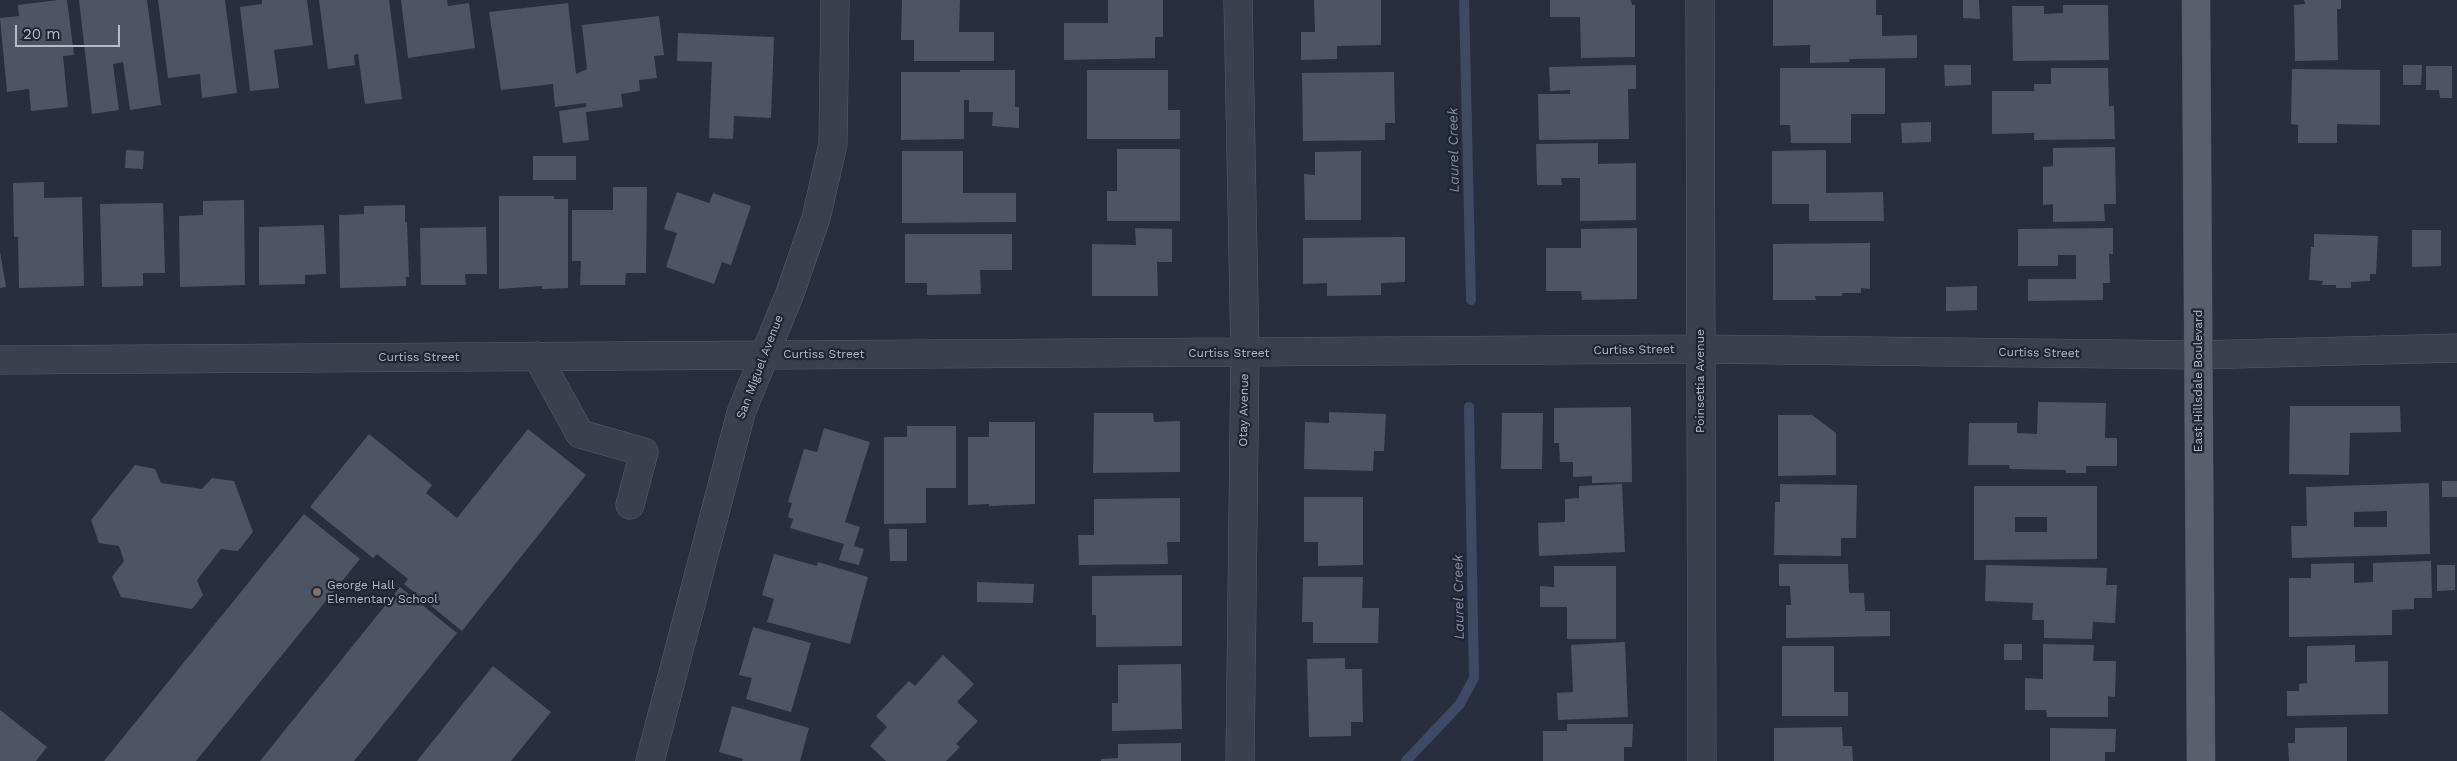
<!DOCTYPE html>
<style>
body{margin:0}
#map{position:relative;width:2457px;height:761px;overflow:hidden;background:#272e3d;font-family:"Work Sans",sans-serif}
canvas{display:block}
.scale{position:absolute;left:15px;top:25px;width:105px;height:22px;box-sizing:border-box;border:2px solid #b7bcc8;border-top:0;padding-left:6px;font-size:15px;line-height:18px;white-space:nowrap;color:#b7bcc8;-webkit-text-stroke:4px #1f2532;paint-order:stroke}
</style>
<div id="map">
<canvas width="2457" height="761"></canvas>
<div class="scale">20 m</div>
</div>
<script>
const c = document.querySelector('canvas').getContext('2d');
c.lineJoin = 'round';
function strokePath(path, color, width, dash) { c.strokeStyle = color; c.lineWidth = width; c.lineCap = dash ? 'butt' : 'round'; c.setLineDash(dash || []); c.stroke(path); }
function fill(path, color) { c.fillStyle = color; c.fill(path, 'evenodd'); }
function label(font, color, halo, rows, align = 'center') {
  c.font = font + ' "Work Sans",sans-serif'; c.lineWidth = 4.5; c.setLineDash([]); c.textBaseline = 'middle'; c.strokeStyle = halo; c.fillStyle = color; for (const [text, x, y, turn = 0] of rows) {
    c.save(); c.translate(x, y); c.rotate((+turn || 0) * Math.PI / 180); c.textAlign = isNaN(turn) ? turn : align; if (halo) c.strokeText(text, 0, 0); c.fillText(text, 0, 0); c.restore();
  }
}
const stream = new Path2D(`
 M1464 0 1471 300
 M1406 761 1460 704 1474 678 1469 407`);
const building = new Path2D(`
 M58 0H67L74 55 63 56 68 107 31 111 29 89 7 92 0 18 19 16 18 5Z
 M79 0H147L161 105 130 110 123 62 113 64 119 110 92 114Z
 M158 0H225L237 93 202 98 200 74 168 78Z
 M262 0H307L313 45 274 50 279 88 250 91 240 7 262 4Z
 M319 0H389L402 99 365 104 358 54 354 55 355 65 328 69Z
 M401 0H447L448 6 469 3 475 48 408 58Z
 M902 0H960L959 32H994V61H914V40H901Z
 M1108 0H1163V37H1155V58L1064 60V23H1108Z
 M1314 0H1381V45L1337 46V59L1301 60V32H1315Z
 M1550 0H1631L1632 5H1635V57L1581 58 1580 17H1550Z
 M1773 0H1876V15H1882V36L1917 35V58L1850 59 1849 62 1810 63V45L1773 46Z
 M1963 0H1979L1980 19 1963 18Z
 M2304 0H2341V9H2337L2338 60 2295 61 2294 5 2305 4Z
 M568 3 576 74 587 69 582 25 659 16 664 55 654 56 657 78 639 80 640 91 621 94 623 107 586 112 589 140 563 143 559 111 586 107V103L555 107 553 84 501 90 489 12Z
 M2063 5H2108L2109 60 2013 61 2012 6H2044V14L2063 13Z
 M678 33 774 37 771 118 734 116 733 139 709 138 712 62 677 61Z
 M1636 65V89H1628L1629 139 1539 140 1538 94H1570V90L1550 91 1549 67Z
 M1944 65H1971V85L1945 86Z
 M2403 65H2422L2421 85H2403Z
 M2426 66H2452V98H2440L2439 90H2426Z
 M1780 68H1885V114H1851V143H1791L1790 125H1780Z
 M2051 68H2108L2109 106H2114L2115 139 2034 140V133L1992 134V91H2034V84H2051Z
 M2292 69 2380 70V125L2337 124V143H2298V125L2291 124Z
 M960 70H1015V107H1019V128L992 126 993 112H969V100H964V139L901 140V72H960Z
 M1087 70H1168V110H1180V139H1087Z
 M1394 72 1395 123H1385V140L1303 141 1302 73Z
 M1931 122V142L1902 143 1901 123Z
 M1598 143V164L1636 163V220L1580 221V178H1561L1562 185H1537L1536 144Z
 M2115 147 2116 204H2104L2105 221 2053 222V204L2043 205V167L2053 166V148Z
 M1117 149H1180V221H1107V191H1117Z
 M126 150 144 151 143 169 125 168Z
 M1826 150V193L1883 192 1884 221H1809V204H1772V151Z
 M902 151H963V193H1016V222L902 223Z
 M1361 151V220H1305L1304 174 1315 175V152Z
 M533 156H576V180H533Z
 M44 182V198L82 197 84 286 19 288 18 237H14L13 183Z
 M613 187H647L646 273H626L625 285H580L581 261H572V210H613Z
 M677 192 709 203 713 193 751 206 731 265 722 262 714 284 666 267 677 233 664 229Z
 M499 196H554V199H568V288L542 289V286L499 289Z
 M244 200 245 285 180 287 179 216 203 215V201Z
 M163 203 165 273H143V286L102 287 100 204Z
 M405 205V222H407L409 277H406V286L340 288 339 215 364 214V206Z
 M324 225 326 274 305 275V284L259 285V227Z
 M486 227 487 274H465L466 285H421L420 228Z
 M1135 228 1172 229V262H1157L1158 296H1092V244L1136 245Z
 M1637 228V299L1582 300 1581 291H1546V248H1581V229Z
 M2113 228V254H2109L2110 283H2103V300L2028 301V279H2076V255H2058V266H2018V229Z
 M2412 230H2441V266L2412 267Z
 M905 234H1012V270H980L981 294 927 295V283H905Z
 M2314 234 2378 236 2376 274H2370V281L2351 282V288H2336V285H2322L2323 281 2309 280 2311 247H2314Z
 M1405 237V282L1381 283V295L1327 296V283L1303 284V238Z
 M1870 243V289L1861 288V293H1842V296H1815L1816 300H1773V244Z
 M0 252 6 287 0 288Z
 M1977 286V310L1946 311V287Z
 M2038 402 2106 403 2105 438H2117V466H2086V473H2066V470L2010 469 2009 465H1968L1969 423H2017V433L2037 434Z
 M2290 406H2400L2401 432 2350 433 2349 475 2289 474Z
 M1631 407 1632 482 1592 483V476L1573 477V462H1560L1559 443H1554V408Z
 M1329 412 1386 414 1384 451H1374L1373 471 1304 469 1305 422 1329 423Z
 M1094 413H1153L1154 422 1180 421V472L1093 473Z
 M1502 413H1543L1542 469H1501Z
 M1778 415H1812L1836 433V475L1778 476Z
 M989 422H1035V504L989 506V504L968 505V437H989Z
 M907 426H956V488H926V523L884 524V437H907Z
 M824 428 870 442 845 522 860 527 854 546 864 549 859 565 839 560 844 544 790 528 793 519 788 517 792 503 788 502 804 449 817 452Z
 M528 429 586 475 462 631 404 584 408 579 377 554 373 558 310 507 369 434 432 485 426 493 457 518Z
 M135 465 155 469 161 483 202 489 212 478 234 481 253 532 238 551 221 549 197 580 203 595 192 609 121 597 112 577 124 561 119 546 99 543 91 520Z
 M2442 481H2457V497H2442Z
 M2429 483 2430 554 2292 558 2291 526H2307L2306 487ZM2387 511V527H2354V512Z
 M1622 484 1625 552 1539 556 1538 523 1565 522V499L1579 498V486Z
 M1780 484 1857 485 1856 538H1841V556L1774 555 1775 502H1780Z
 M1974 486H2097V559L1974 560ZM2015 517H2047V532H2015Z
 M1304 497H1363V565L1318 566V542H1304Z
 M1180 498V542H1167L1168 564 1079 565 1078 535H1094V499Z
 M304 514 360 559 196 761H104Z
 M889 529H907V561H890Z
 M774 554 817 566 818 562 868 577 850 644 767 622 774 599 762 595Z
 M2431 561 2432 598H2414V609L2392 610V635L2289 637V578H2311V564L2354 563V583L2373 582V563Z
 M1779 564H1848L1849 593H1864L1865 611H1890V636L1786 638V605H1791L1790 586H1779Z
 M1986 565 2107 568 2106 585H2117L2115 623 2093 622 2092 639 2044 638V620H2032L2033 603 1985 601Z
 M2437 565H2455V590L2437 591Z
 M1554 566H1616V639H1567V607H1540V586L1554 587Z
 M1182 575V646L1096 647V615H1092V576Z
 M1303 577H1363L1362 608H1379L1378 643H1313V622H1302Z
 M977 582 1034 584 1033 603 977 602Z
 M400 587 457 633 354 761H260Z
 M753 627 811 643 791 712 746 699 752 678 739 675Z
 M1625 642 1628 717 1558 720 1557 693 1573 692 1571 645Z
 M2004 644H2022V660H2004Z
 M2043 644 2094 645 2093 661H2116L2115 697 2108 696V717H2047L2046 710H2025V678L2043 679Z
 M2355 645V662L2388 661V714L2287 716V691H2299V684L2307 683V646Z
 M1782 646H1834V692H1848V716H1782Z
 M943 655 974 684 957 702 978 721 956 744 960 747 946 761H886L870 746 887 727 876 716 909 681 915 686Z
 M1345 658V669H1362L1363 722H1351V736L1309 737 1307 659Z
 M1181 664 1182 729 1112 731V703H1118V665Z
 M493 666 551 712 511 761H417Z
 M732 706 809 728 800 761H742L743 759 719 752Z
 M0 710 47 747 36 761H0Z
 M1567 724H1633L1632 747H1624V761H1543V731H1567Z
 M1842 727 1843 746H1852L1853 761H1774V728Z
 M2347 727V761H2289L2288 743H2295V728Z
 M2050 728 2116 729 2115 752H2105V761H2050Z
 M1181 743V761H1101V759L1118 758V744Z`);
const minor = new Path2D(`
 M1238 0 1245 354 1240 761
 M1700 0 1702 761
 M537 356 580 434 644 452 630 505
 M0 360 1700 349 2198 355 2457 348
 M650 761 741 413 790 293 816 218 833 144 835 0`);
const major = new Path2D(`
 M2196 0 2201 761`);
const markers = [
 [317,592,5,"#8d6e63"]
];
const streetNames = [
 ["Curtiss Street",1634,350,-1],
 ["Curtiss Street",1229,353],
 ["Curtiss Street",2039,353,1],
 ["Curtiss Street",824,354],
 ["Curtiss Street",419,357],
 ["San Miguel Avenue",760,367,-69],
 ["Poinsettia Avenue",1700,381,-90],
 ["East Hillsdale Boulevard",2198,381,-90],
 ["Otay Avenue",1244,410,-89]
];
const poiNames = [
 ["George Hall",327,585],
 ["Elementary School",327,599]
];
const waterNames = [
 ["Laurel Creek",1454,150,-91],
 ["Laurel Creek",1459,597,-91]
];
strokePath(stream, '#3e4a64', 10);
fill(building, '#4d5565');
strokePath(minor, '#585e6b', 29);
strokePath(major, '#444956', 29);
strokePath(minor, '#3a404d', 28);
strokePath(major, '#595f6d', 28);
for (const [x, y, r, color] of markers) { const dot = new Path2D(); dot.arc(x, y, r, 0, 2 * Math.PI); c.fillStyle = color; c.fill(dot); strokePath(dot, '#1f2532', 2); }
label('12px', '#b7bcc8', '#1f2532', streetNames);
label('12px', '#b7bcc8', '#1f2532', poiNames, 'left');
label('italic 14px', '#818fad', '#1f2532', waterNames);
</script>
